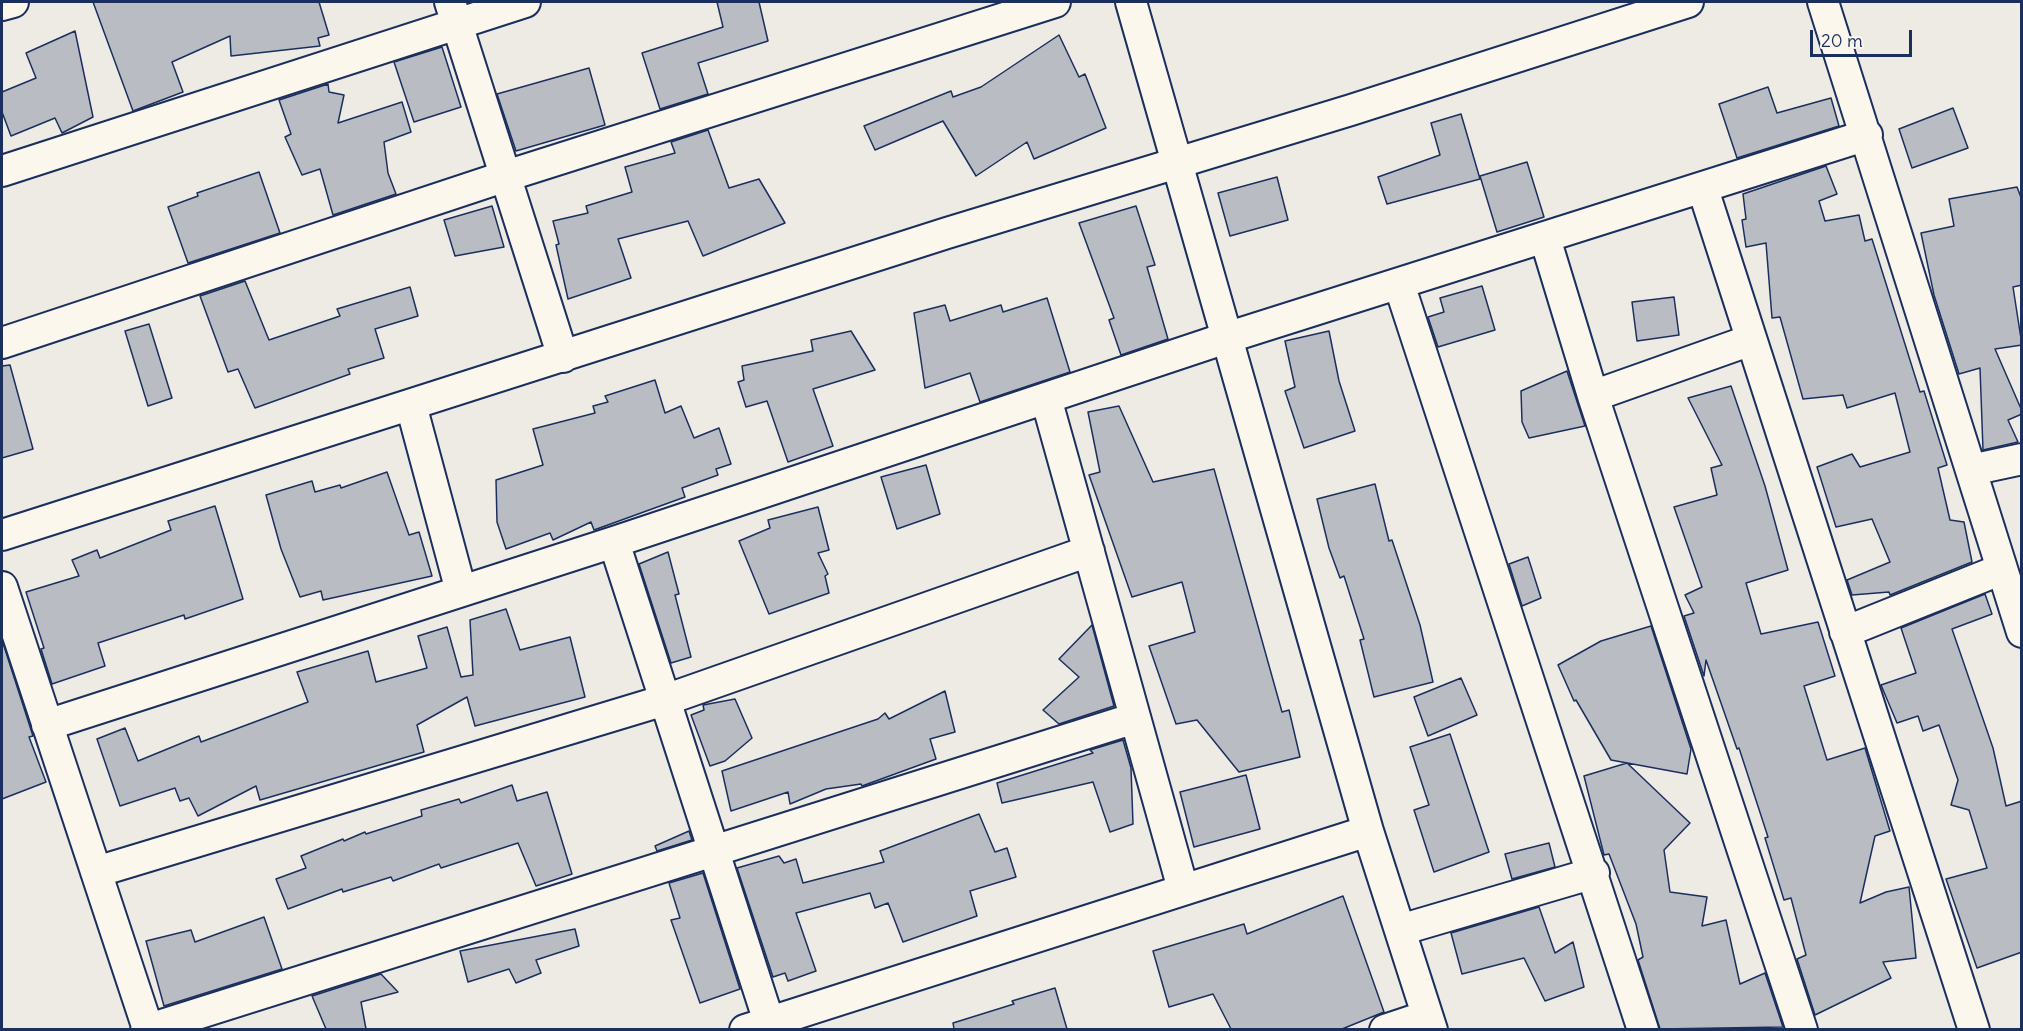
<!DOCTYPE html>
<style>
body{margin:0}
#map{position:relative;width:2023px;height:1031px;overflow:hidden;background:#eeebe4;font-family:Delius,sans-serif}
canvas{display:block}
.frame{position:absolute;inset:0;border:3px solid #1b2f5e;pointer-events:none}
.scale{position:absolute;left:1810px;top:30px;width:102px;height:27px;box-sizing:border-box;border:3px solid #1b2f5e;border-top:0;padding-left:8px;font-size:18px;line-height:21px;white-space:nowrap;color:#1b2f5e;-webkit-text-stroke:4px #fbf7ec;paint-order:stroke}
</style>
<div id="map">
<canvas width="2023" height="1031"></canvas>
<div class="frame"></div>
<div class="scale">20 m</div>
</div>
<script>
const c = document.querySelector('canvas').getContext('2d');
c.lineJoin = 'round';
function fill(path, color) { c.fillStyle = color; c.fill(path, 'evenodd'); }
function strokePath(path, color, width, dash) { c.strokeStyle = color; c.lineWidth = width; c.lineCap = dash ? 'butt' : 'round'; c.setLineDash(dash || []); c.stroke(path); }
const building = new Path2D(`
 M93 2H319L329 35 318 38 320 46 231 56 230 36 172 62 183 92 133 111Z
 M717 2H759L768 41 698 63 708 94 660 109 642 53 723 27Z
 M75 31 93 117 62 133 55 118 11 136 2 112V92L36 78 26 53Z
 M1059 35 1079 77 1085 74 1106 128 1034 159 1027 142 976 176 943 121 875 150 864 126 951 91 953 97 981 87Z
 M442 47 461 107 414 122 394 62Z
 M589 68 605 125 516 151 497 94Z
 M328 84 329 92 344 95 338 123 402 102 411 132 384 142 388 173 396 194 333 215 320 169 302 175 285 137 291 134 279 100Z
 M1768 87 1777 113 1831 98 1839 126 1737 158 1719 104Z
 M1953 108 1968 148 1912 168 1899 129Z
 M1461 114 1480 179 1387 204 1378 177 1440 155 1431 123Z
 M708 130 729 188 759 179 785 223 703 256 688 221 618 239 631 278 568 299 556 245 559 244 553 221 588 213 586 206 632 192 625 167 675 153 671 142Z
 M1527 162 1544 217 1497 232 1480 176Z
 M1826 166 1837 194 1819 201 1825 221 1859 215 1865 241 1872 239 1920 392 1924 391 1947 465 1938 468 1950 520 1964 522 1972 562 1890 595 1889 592 1852 595 1847 580 1890 562 1872 519 1836 527 1817 467 1852 454 1860 467 1910 452 1895 393 1847 408 1843 395 1803 399 1780 317 1772 318 1766 243 1746 247 1742 220 1746 219 1743 194Z
 M259 172 280 233 188 263 168 207 198 196 197 193Z
 M1277 177 1288 220 1230 236 1218 193Z
 M2017 187 2022 200V285L2013 287 2022 345 1995 349 2022 411V414L2008 420 2018 442 1983 450 1980 368 1959 374 1934 295 1921 233 1954 226 1949 199Z
 M492 206 504 247 455 256 444 220Z
 M1136 206 1155 265 1147 267 1168 339 1121 355 1109 320 1114 318 1079 223Z
 M245 281 269 340 340 316 337 309 410 287 418 316 375 329 384 358 348 369 350 374 255 408 238 369 228 372 200 296Z
 M1482 286 1495 330 1438 347 1428 317 1444 312 1440 298Z
 M1674 297 1679 335 1637 341 1632 302Z
 M1047 298 1070 372 980 402 970 373 925 388 914 313 945 305 950 321 1001 305 1003 312Z
 M149 324 172 398 148 406 125 331Z
 M851 331 875 370 813 389 833 446 788 462 767 401 746 407 738 382 744 380 742 366 813 351 811 340Z
 M1329 331 1339 381 1355 431 1304 448 1285 391 1295 387 1285 341Z
 M10 365 33 449 2 458V366Z
 M1567 371 1585 426 1529 438 1522 422 1521 391Z
 M655 380 665 413 681 406 694 438 719 428 731 464 716 469 718 475 682 488 685 497 594 530 591 522 553 540 550 533 506 549 497 522 496 480 543 465 533 429 595 413 593 406 608 402 605 396Z
 M1731 386 1765 486 1788 570 1746 583 1761 634 1818 622 1835 676 1804 686 1827 760 1865 748 1890 831 1875 836 1860 903 1886 892 1909 887 1916 958 1883 962 1891 978 1815 1015 1797 959 1806 955 1791 898 1784 900 1765 838 1768 837 1739 748 1737 749 1706 660 1704 676 1684 616 1694 613 1685 595 1702 587 1674 507 1717 495 1711 468 1722 465 1688 398Z
 M1119 406 1153 482 1214 469 1282 712 1289 710 1300 757 1239 772 1197 720 1176 724 1149 646 1195 632 1182 582 1132 597 1089 475 1100 472 1088 412Z
 M926 465 940 514 897 529 881 477Z
 M387 472 409 535 419 532 432 576 323 600 321 591 300 597 281 549 266 495 312 481 315 492 340 485 341 488Z
 M1375 484 1389 541 1392 540 1420 625 1433 682 1374 697 1360 640 1364 639 1344 576 1340 578 1329 548 1317 499Z
 M215 506 243 599 185 619 184 615 98 643 105 666 52 684 41 649 44 648 26 592 79 576 72 560 97 550 100 558 171 530 168 521Z
 M818 507 829 550 818 553 828 574 825 576 829 593 769 614 739 541 770 528 768 520Z
 M668 552 679 594 675 595 691 657 671 663 639 564Z
 M1528 557 1541 598 1522 606 1509 564Z
 M1985 594 1992 614 1952 629 1993 748 2006 806 2022 801V952L1977 968 1946 879 1987 868 1969 810 1951 805 1958 780 1939 725 1923 731 1918 716 1897 723 1881 685 1916 673 1901 628Z
 M506 609 520 650 570 637 585 697 475 726 467 697 417 725 424 752 260 800 256 786 198 816 189 798 180 801 175 788 120 806 97 739 125 728 138 761 199 736 201 742 308 702 297 672 368 651 376 682 427 668 418 636 447 627 461 677 473 675 470 620Z
 M1092 625 1114 706 1059 724 1043 710 1079 677 1059 659Z
 M1651 626 1691 749 1687 774 1611 760 1576 700 1574 701 1558 665 1601 641Z
 M2 640 33 736 29 737 46 782 2 799Z
 M1461 678 1477 715 1428 736 1414 697Z
 M945 691 955 732 930 739 936 759 862 786 861 784 826 789 790 804 788 792 731 811 722 771 878 719 885 713 889 719Z
 M735 699 752 738 725 761 710 766 691 715 704 710 703 705Z
 M1450 734 1489 852 1434 872 1414 810 1429 805 1410 747Z
 M1123 740 1131 768 1133 824 1110 832 1093 782 1002 803 997 783 1093 753 1090 750Z
 M1627 763 1690 823 1664 850 1670 892 1707 897 1702 926 1726 920 1740 984 1765 973 1783 1027 1660 1029 1638 960 1643 957 1636 924 1609 854 1604 855 1584 776Z
 M1246 775 1260 829 1194 847 1180 792Z
 M512 785 517 801 547 792 572 874 536 886 518 843 441 868 439 864 393 881 391 877 343 892 342 889 288 909 276 879 306 868 301 856 343 839 344 841 365 832 366 834 422 816 421 810 459 799 461 803Z
 M979 814 995 852 1007 848 1016 877 970 891 977 916 903 942 888 903 875 908 870 893 796 913 816 971 788 981 785 973 773 977 737 868 779 856 784 863 796 859 803 883 884 862 880 851Z
 M689 831 692 840 657 851 655 846Z
 M1549 843 1555 867 1512 879 1505 854Z
 M703 873 740 989 700 1003 671 920 680 918 669 883Z
 M1343 896 1384 1012 1342 1029H1231L1213 994 1169 1007 1153 951 1244 924 1247 934Z
 M1539 907 1555 953 1573 942 1584 987 1545 1001 1524 958 1462 974 1451 933Z
 M264 917 282 969 164 1006 146 941 191 930 195 942Z
 M575 929 579 946 536 960 541 973 516 983 509 969 468 982 460 951Z
 M381 974 398 992 361 1002 366 1029H326L312 996Z
 M1055 988 1067 1029H954L953 1023 1014 1004 1012 1001Z`);
const street = new Path2D(`
 M450 2 563 357
 M1131 2 1368 831 1432 1030
 M1823 2 2022 632
 M2 5 13 2
 M2 171 525 2
 M1703 189 1974 1030
 M1545 238 1593 396 1802 1030
 M1399 284 1643 1030
 M2 343 506 176 1055 2
 M1593 396 1751 340
 M1046 398 1183 889
 M411 405 461 591
 M1971 470 2022 459
 M2 535 947 233 1351 110 1688 2
 M614 542 769 1022
 M2 587 148 1029
 M1845 632 2002 569
 M47 725 614 542 1226 338 1867 135
 M96 872 665 700 1089 551
 M1400 930 1594 873
 M146 1030 1135 718
 M745 1030 1368 831
 M1385 1030 1427 1016`);
fill(building, '#b9bcc3');
strokePath(building, '#1b2f5e', 1.5);
strokePath(street, '#1b2f5e', 34);
strokePath(street, '#fbf7ec', 30);
</script>
